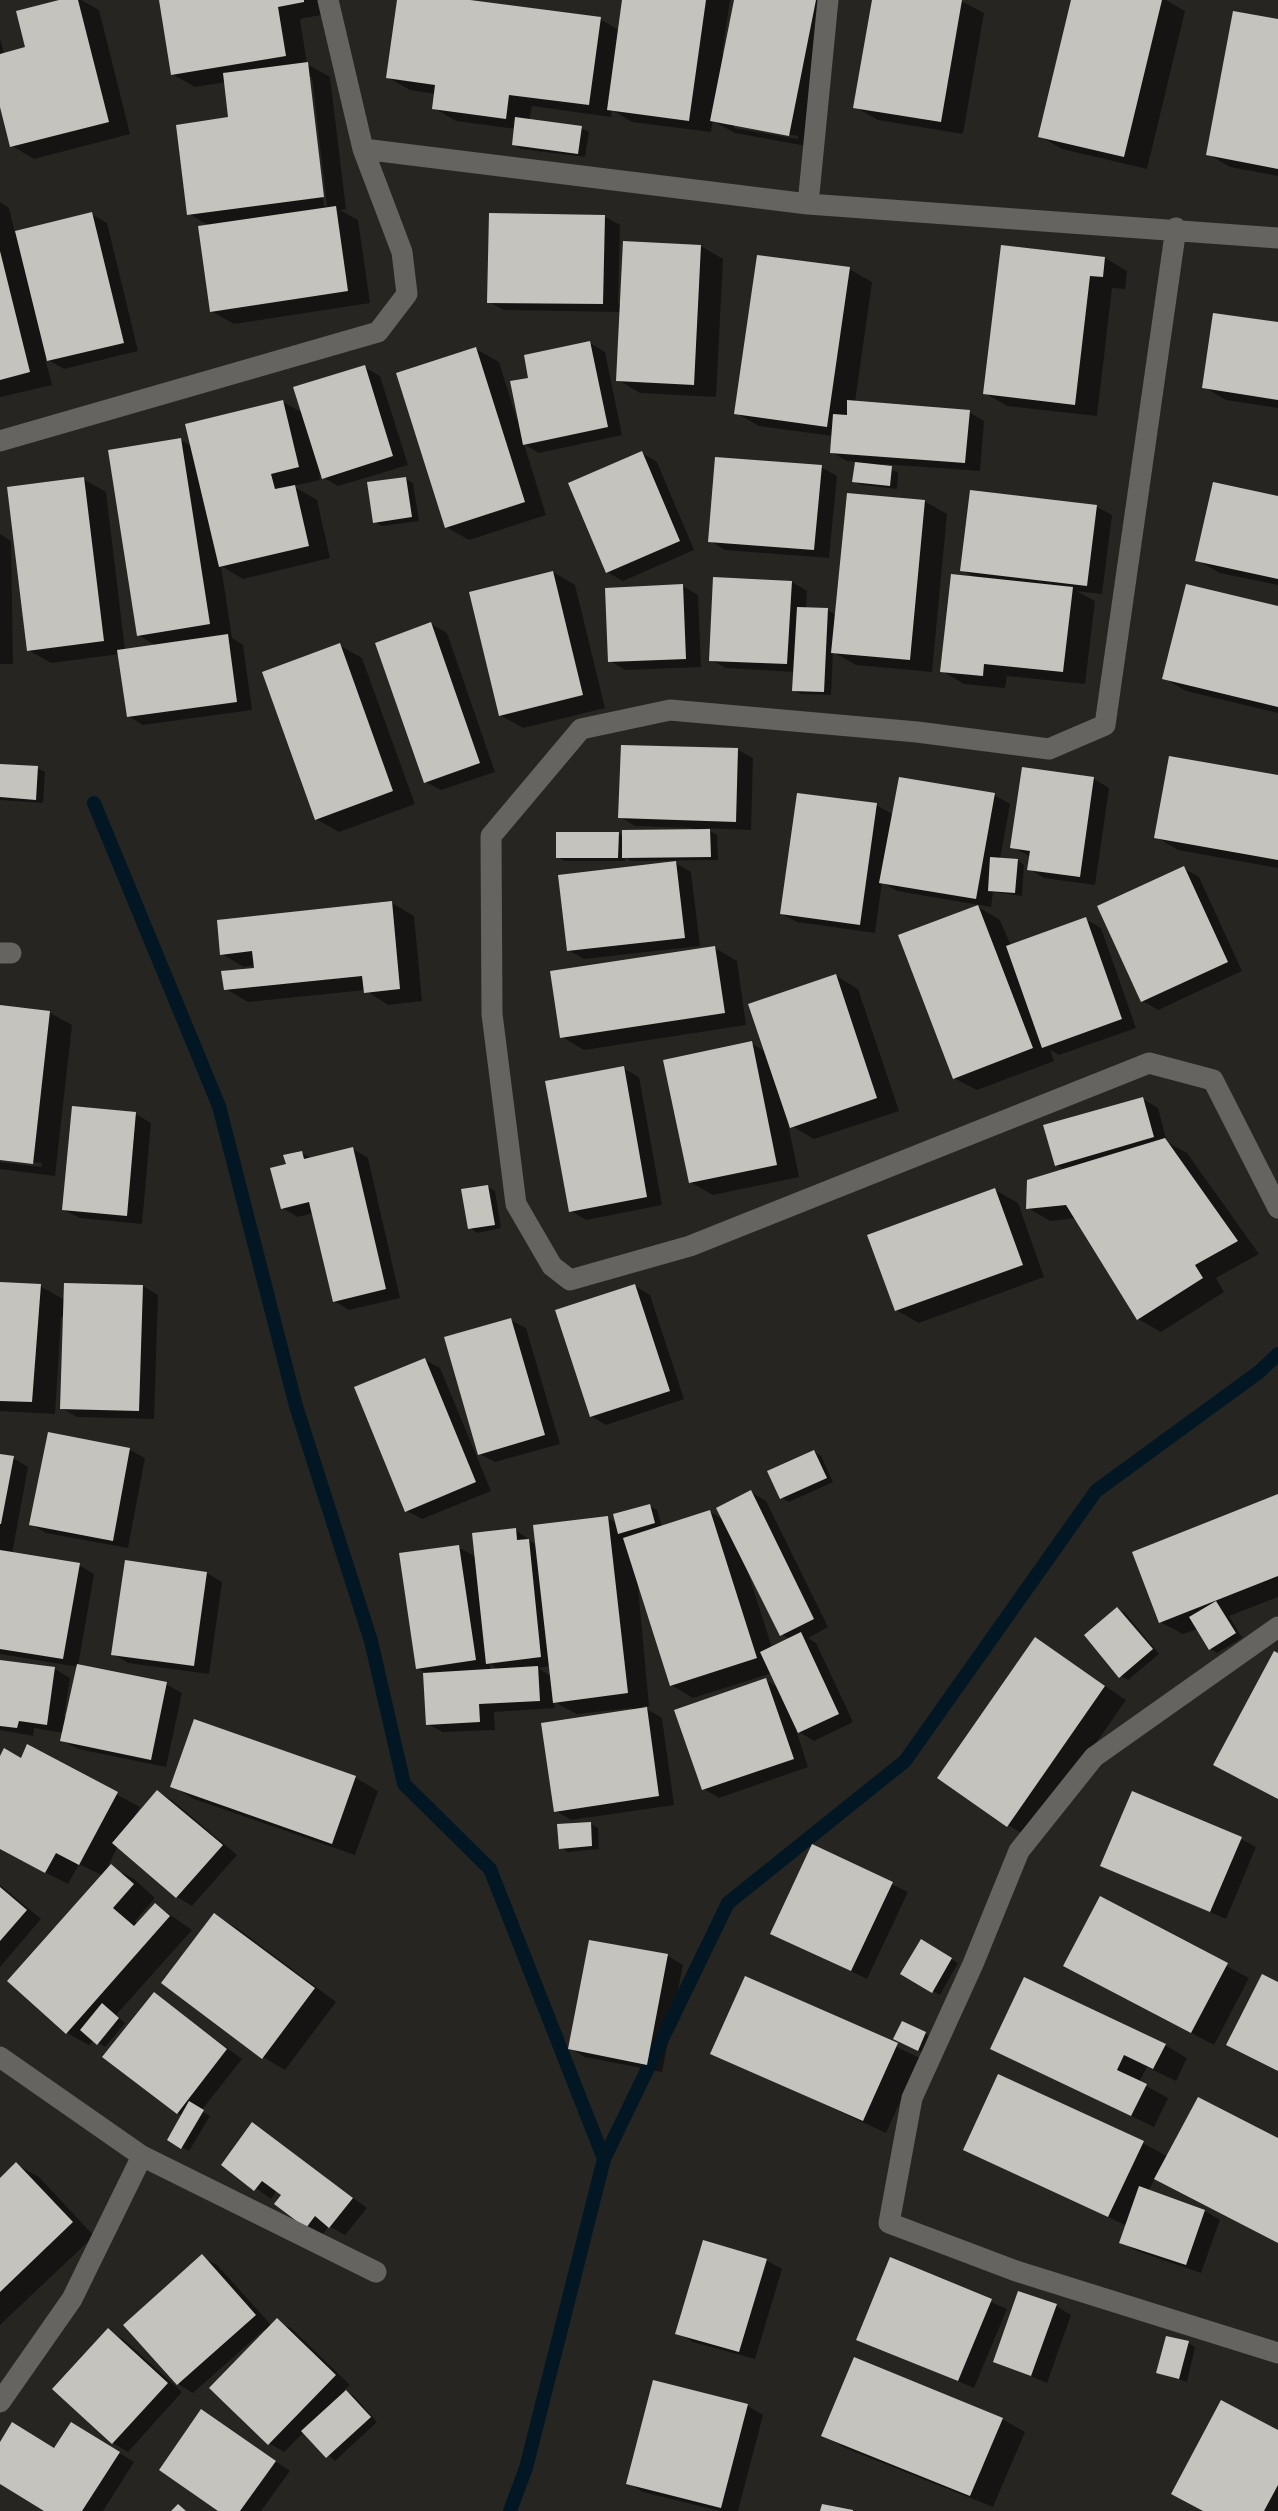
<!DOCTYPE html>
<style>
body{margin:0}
canvas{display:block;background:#272522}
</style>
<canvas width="1278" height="2511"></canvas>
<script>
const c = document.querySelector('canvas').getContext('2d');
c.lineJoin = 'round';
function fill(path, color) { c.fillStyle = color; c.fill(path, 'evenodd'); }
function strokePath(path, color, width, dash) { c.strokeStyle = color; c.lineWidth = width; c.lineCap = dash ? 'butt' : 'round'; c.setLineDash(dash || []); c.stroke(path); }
const shadow = new Path2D(`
 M66 0H81L99 10 130 134 34 159 12 146 0 106V38L4 54 27 48Z
 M161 0H324L326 14 300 19 307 64 330 77 346 209 340 210 358 220 370 303 234 324 211 311 210 226 189 214 230 119 226 82 195 87 172 74ZM308 77H312L327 206H324Z
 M399 0H456L600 19 620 31 624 0H730L722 54H725L736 0H817L838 12 812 147 735 133 713 121 711 132 632 122 612 110 611 117 532 106 529 121 581 128 589 132 585 157 521 149 514 144 516 129 456 121 434 108 436 94 410 90 387 77ZM734 124 798 136V139L734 128Z
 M873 0H959L984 13 963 134 878 120 855 107Z
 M1073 0H1166L1185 11 1147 169 1062 149 1040 136Z
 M1278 21V176L1230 167 1208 154Z
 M0 202 9 208 15 233 91 214 107 223 138 351 64 369 45 358 52 385 0 397Z
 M605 217 620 225 618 304 701 246 723 259 716 397 640 393 618 380 621 312 504 310 489 302Z
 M1105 258 1127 271 1125 289 1112 288 1097 416 1007 406 985 393Z
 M849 269 872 282 855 402 969 412 984 421 980 471 882 464 881 467 898 472 897 489 862 485 854 481 857 462 847 461 831 452 833 436 759 426 736 413Z
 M1278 323V408L1226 400 1204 387Z
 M590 343 605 352 622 435 539 453 524 444 546 515 469 540 446 527 476 349 499 362 517 420 530 379Z
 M364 367 380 376 408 465 338 486 319 475 320 480 293 486 317 500 330 558 243 579 221 566 232 638 243 645 252 710 143 725 128 716 120 654 51 663 28 650 83 479 106 492 125 650 157 646 138 635 181 440 193 447 283 402 303 413Z
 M642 453 657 462 694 550 623 581 607 572Z
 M821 467 837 476 829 558 725 550 710 541Z
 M405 478 413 483 419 521 382 526 375 522Z
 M1278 498V585L1220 573 1197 560Z
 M924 501 947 514 932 672 856 665 833 652 831 695 801 694 794 690 795 672 726 668 711 660 792 582 807 591 806 609 828 610 837 616Z
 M1097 507 1112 515 1102 594 1076 591 1095 601 1085 684 1007 676 1005 688 964 684 942 671 976 578 962 570Z
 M0 534 11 541 13 664H0Z
 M553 572 575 585 605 708 523 728 500 715Z
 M683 586 698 595 701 667 625 670 610 661Z
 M1278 608V713L1186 691 1164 678Z
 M431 624 447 633 495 772 441 790 426 782Z
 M339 645 362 658 415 804 339 832 316 819Z
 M738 750 753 758 751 830 705 828 717 835 718 860 631 861 625 857V861H565L557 857 618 833 624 837 693 831V828L635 826 620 817Z
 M0 765 37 768 45 772 43 803 0 800Z
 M1278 777V868L1178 850 1156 837Z
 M1094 779 1109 788 1095 885 1044 878 1029 869 1031 857 1012 847Z
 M994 795 1010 804 1000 859 1017 860 1024 865 1022 896 993 892 991 907 897 891 882 882 875 933 797 922 782 914 876 805 894 815Z
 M672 861 691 872 700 946 584 959 568 950Z
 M1183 868 1199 877 1242 971 1158 1010 1143 1001Z
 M392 903 414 916 422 1001 388 1005 365 990 248 1002 226 989 256 969 255 965 244 967 222 954Z
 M978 907 1000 920 1011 946 1085 919 1101 928 1136 1028 1059 1055 1050 1050 1054 1061 977 1090 954 1078Z
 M715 948 737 961 746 1025 584 1050 562 1037Z
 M836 976 858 989 899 1111 814 1139 788 1124 799 1177 713 1195 690 1182 751 1043 766 1052Z
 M0 1007 50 1013 72 1025 55 1176 0 1169V1162L41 1167 42 1163 0 1158Z
 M623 1068 639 1077 662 1205 586 1220 571 1211Z
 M1143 1099 1158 1108 1167 1142 1187 1153 1259 1254 1216 1278 1224 1292 1161 1332 1138 1319 1076 1218 1050 1221 1028 1208 1065 1170 1056 1165Z
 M136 1114 151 1123 142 1224 80 1218 64 1210Z
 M353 1149 368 1158 400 1298 349 1310 334 1301 313 1213 298 1217 282 1208 288 1165 302 1153 313 1159Z
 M487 1186 495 1191 501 1228 477 1233 470 1228Z
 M995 1190 1018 1203 1044 1277 919 1323 896 1310Z
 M0 1284 40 1286 65 1300 143 1286 158 1295 154 1419 77 1417 61 1408 64 1317H61L55 1414 0 1411Z
 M635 1286 650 1295 684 1399 606 1425 591 1416Z
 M510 1320 526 1328 560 1444 495 1462 480 1454Z
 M425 1360 440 1368 491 1491 422 1519 407 1511Z
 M130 1450 145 1458 128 1548 46 1533 31 1524Z
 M814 1452 821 1456 833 1482 789 1502 782 1498Z
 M0 1456 13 1458 28 1467 12 1554 79 1565 94 1574 78 1666 166 1684 182 1693 166 1767 78 1749 62 1741 64 1733 34 1728 33 1736 0 1730V1661L55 1669 70 1678 64 1716 67 1717 78 1667 0 1654Z
 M751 1492 766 1501 828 1627 808 1638 816 1643 853 1722 814 1741 796 1730 808 1767 719 1798 704 1789 766 1680 779 1688 772 1673 693 1698 671 1685 637 1576 649 1706H642L662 1718 674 1805 571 1820 556 1811 632 1708 577 1714 554 1702 555 1708 494 1712 495 1730 443 1732 427 1724 429 1675 417 1668 458 1547 476 1557 516 1530 537 1546 607 1518 617 1523 650 1506 657 1510 662 1527 710 1512 724 1520ZM748 1572 781 1634 790 1639 772 1648ZM490 1664 499 1670 491 1671ZM550 1666 551 1676 538 1668Z
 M1278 1496V1597L1229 1616 1242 1638 1217 1653 1210 1649 1198 1629 1183 1634 1160 1622Z
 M127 1562 207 1573 222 1582 209 1674 128 1663 113 1654Z
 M1118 1609 1125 1613 1159 1654 1128 1680 1121 1676Z
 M1035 1639 1126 1700 1030 1838 1008 1825Z
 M195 1721 356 1778 378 1791 355 1855 194 1799 172 1786Z
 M28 1747 140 1807 134 1817 158 1792 173 1801 237 1855 192 1906 177 1897 118 1846 105 1872 112 1867 134 1879 155 1898 135 1921 138 1925 156 1905 192 1930 116 2015 125 2023 105 2047 94 2040 89 2045 67 2033 103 1876 79 1864 68 1884 0 1849V1760H21Z
 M591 1824 598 1828 599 1849 568 1852 561 1848Z
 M1241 1839 1256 1847 1226 1919 1102 1865Z
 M813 1847 908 1892 867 1979 772 1933Z
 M0 1885 41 1919 0 1967Z
 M1100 1899 1249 1978 1214 2045 1087 1978Z
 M214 1915 237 1928 336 2002 285 2070 263 2057Z
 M591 1942 668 1956 683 1965 662 2072 585 2057 570 2048Z
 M922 1942 958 1963 940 1995 903 1973Z
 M746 1978 920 2058 886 2133 713 2053Z
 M154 1995 242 2059 201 2111 210 2116 189 2151 169 2140 183 2116 178 2113Z
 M902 2023 933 2038 926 2054 902 2043Z
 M1165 2045 1187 2058 1176 2081 1147 2067 1139 2082 1168 2098 1154 2127 992 2048Z
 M253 2124 367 2208 345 2235 329 2226 322 2235 306 2226 277 2190 271 2199 223 2164Z
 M1278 2140V2242L1155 2178 1148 2192 1205 2211 1220 2220 1201 2273 1137 2251 1122 2242 1127 2226 965 2149 1143 2143 1168 2157Z
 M17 2165 39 2177 94 2236 0 2325V2180Z
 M202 2257 217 2265 272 2326 277 2321 292 2329 350 2385 344 2390 354 2396 377 2422 335 2461 304 2432 284 2452 269 2443 265 2329 193 2393 178 2384Z
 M891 2259 1007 2309 974 2388 858 2339Z
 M766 2260 782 2269 755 2359 693 2342 678 2333Z
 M1056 2306 1071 2315 1047 2383 995 2361Z
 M108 2331 123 2339 182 2392 128 2452 113 2443 54 2389Z
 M1188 2343 1195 2347 1187 2382 1158 2372Z
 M654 2382 748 2406 763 2415 738 2511H720L643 2492 628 2483Z
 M202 2411 290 2471 261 2511H221Z
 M1002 2419 1025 2432 993 2507 845 2448 823 2435Z
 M1278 2432V2511H1205Z
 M87 2433 134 2462 103 2511H47L0 2482V2445L55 2450Z`);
const stream = new Path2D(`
 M94 803 219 1106 296 1406 371 1641 404 1784 490 1869 604 2159
 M510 2511 526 2468 604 2159 728 1903 905 1761 1096 1491 1259 1372 1278 1354`);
const building = new Path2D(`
 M59 0H78L109 122 10 147 0 107V54L25 47 16 11Z
 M159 0H304V2L278 7 286 56 171 75Z
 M397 0H470L601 17 589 105 509 95 506 119 432 109 435 85 386 78Z
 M622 0H706L689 121 607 110Z
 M734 0H816L789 136 710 121Z
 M872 0H962L941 122 853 108Z
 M1071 0H1162L1124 157 1038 137Z
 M1233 11 1278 19V169L1206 155Z
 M308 62 324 197 187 215 176 125 228 117 223 73Z
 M515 117 582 126 578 154 512 145Z
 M336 206 348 291 210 312 198 226Z
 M92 212 124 343 47 361 15 231Z
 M489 213 605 215 603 304 487 303Z
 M623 241 701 245 694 385 616 381Z
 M1001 245 1105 257 1103 277 1090 276 1075 405 983 394Z
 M0 251 30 372 0 380Z
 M757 255 850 267 827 427 734 414Z
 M1213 313 1278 322V400L1202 388Z
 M590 341 608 427 523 445 510 381 528 378 524 355Z
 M476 347 525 502 445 528 396 373Z
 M365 365 393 456 322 479 293 387Z
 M283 400 299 467 271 474 275 489 295 485 309 546 219 567 185 424Z
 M847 400 970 410 965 463 830 453 833 414 847 415Z
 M181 438 210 624 137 636 108 450Z
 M642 451 680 541 606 573 568 483Z
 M715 457 822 465 814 550 708 542Z
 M855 462 892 466 890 486 852 482Z
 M84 477 104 641 27 651 7 487Z
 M406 477 412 517 373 523 367 482Z
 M1213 482 1278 496V579L1195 561Z
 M970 490 1097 505 1087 586 960 571Z
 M847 493 925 500 910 660 831 653Z
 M553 571 583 695 499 716 469 592Z
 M951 574 1073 587 1063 672 984 664 983 676 940 672Z
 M713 577 792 581 787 664 709 661Z
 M683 584 686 659 608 662 605 588Z
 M1186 584 1278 606V707L1162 679Z
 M797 607 828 608 824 692 792 691Z
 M431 622 480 763 424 783 375 643Z
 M228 634 237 702 127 717 117 650Z
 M340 643 393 791 315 820 262 672Z
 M621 745 738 748 736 822 618 818Z
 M1169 756 1278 775V860L1154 838Z
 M0 764 38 766 36 800 0 797Z
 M1022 767 1094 777 1080 877 1027 870 1030 851 1010 848Z
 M899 777 995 793 976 899 879 883Z
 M797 793 877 803 860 925 780 914Z
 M710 829 711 857 622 858V830Z
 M556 832H619L618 858H556Z
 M990 857 1018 859 1015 893 988 891Z
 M676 861 685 938 567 951 558 875Z
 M1184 866 1228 962 1141 1002 1097 906Z
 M392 901 400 989 364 993 362 976 224 990 221 971 254 968 252 951 220 955 217 920Z
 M978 905 1033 1048 953 1079 898 935Z
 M1086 917 1122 1019 1042 1048 1006 946Z
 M715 946 725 1013 560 1038 550 971Z
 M836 974 877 1098 790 1128 748 1004Z
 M0 1005 50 1011 33 1164 0 1160Z
 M752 1041 777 1165 689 1183 663 1060Z
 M624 1066 647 1197 569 1212 545 1081Z
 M1143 1097 1154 1137 1055 1166 1043 1125Z
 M72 1106 136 1112 127 1216 62 1210Z
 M1165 1138 1238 1241 1195 1265 1203 1278 1137 1320 1066 1205 1026 1209 1027 1180Z
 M353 1147 386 1289 333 1302 309 1202 281 1209 270 1168 286 1164 283 1155 302 1151 304 1159Z
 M488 1185 495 1225 468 1229 461 1189Z
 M995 1188 1023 1265 895 1311 867 1235Z
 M0 1282 41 1284 32 1402 0 1401Z
 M64 1283 143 1285 139 1411 60 1409Z
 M635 1284 670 1391 590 1417 555 1310Z
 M511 1318 545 1435 478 1455 444 1337Z
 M425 1358 476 1482 405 1512 354 1387Z
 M48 1432 130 1448 113 1541 29 1525Z
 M814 1450 827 1478 780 1499 767 1471Z
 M0 1454 14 1456 1 1524H0Z
 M751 1490 814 1619 780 1636 716 1508Z
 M1278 1494V1576L1159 1623 1132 1552Z
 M650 1504 655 1523 618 1534 613 1514Z
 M710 1510 757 1658 670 1686 623 1538Z
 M608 1516 628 1693 553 1703 533 1525Z
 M516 1528 517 1540 529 1539 541 1657 486 1664 472 1533Z
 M459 1545 476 1660 416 1669 399 1553Z
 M0 1550 80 1563 63 1659 0 1649Z
 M125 1560 207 1572 194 1666 111 1655Z
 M1216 1601 1236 1633 1209 1650 1189 1617Z
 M1117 1607 1153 1649 1119 1678 1084 1635Z
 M801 1632 839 1714 798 1733 760 1652Z
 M1035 1637 1105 1686 1007 1827 937 1778Z
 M1274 1651 1278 1653V1799L1213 1765Z
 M0 1660 55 1667 47 1725 19 1721 17 1728 0 1726Z
 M77 1664 167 1682 151 1760 60 1741Z
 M538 1666 540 1701 479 1704 480 1722 426 1725 423 1673Z
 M766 1678 794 1759 702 1790 674 1710Z
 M647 1707 659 1796 554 1812 541 1723Z
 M194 1719 356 1776 332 1844 170 1787Z
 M27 1744 118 1792 79 1865 56 1853 45 1873 0 1849V1756L4 1748 21 1758Z
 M157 1790 223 1845 176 1898 112 1843Z
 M1132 1791 1242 1837 1210 1912 1100 1866Z
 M591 1822 592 1846 559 1849 557 1824Z
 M812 1844 893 1882 851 1971 770 1934Z
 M111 1864 134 1884 113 1908 134 1926 155 1903 170 1916 66 2034 7 1981Z
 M0 1887 27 1910 0 1941Z
 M1100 1896 1228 1963 1191 2033 1063 1966Z
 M214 1913 315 1988 262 2059 161 1983Z
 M921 1939 952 1958 932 1993 900 1974Z
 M589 1940 668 1954 647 2065 568 2049Z
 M1262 1974 1278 1982V2071L1226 2045Z
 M745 1976 898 2043 863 2121 710 2054Z
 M1024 1977 1166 2044 1153 2069 1124 2055 1117 2070 1147 2084 1131 2116 990 2049Z
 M154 1992 227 2049 177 2114 102 2057Z
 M102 2003 119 2018 97 2045 80 2030Z
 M902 2021 926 2032 918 2051 893 2039Z
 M998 2074 1144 2141 1108 2217 963 2150Z
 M1198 2097 1278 2138V2243L1154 2179Z
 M189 2101 204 2110 181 2149 167 2140Z
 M252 2122 353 2198 329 2228 315 2216 306 2228 274 2204 281 2195 262 2181 254 2191 221 2165Z
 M16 2162 73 2222 0 2292V2178Z
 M1139 2186 1205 2210 1186 2265 1119 2243Z
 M703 2240 767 2259 739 2352 675 2334Z
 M202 2254 256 2315 177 2385 123 2325Z
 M890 2257 992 2299 958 2381 856 2340Z
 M1018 2291 1057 2304 1031 2376 993 2362Z
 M277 2318 336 2375 268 2445 209 2388Z
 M108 2328 168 2383 112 2444 52 2389Z
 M1166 2336 1189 2341 1179 2379 1156 2373Z
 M854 2357 1003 2418 970 2496 821 2436Z
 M653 2380 748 2404 721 2508 626 2484Z
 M346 2390 371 2417 326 2458 301 2431Z
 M1221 2400 1278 2430V2485L1264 2511H1203L1171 2494Z
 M201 2409 276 2461 240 2511H218L159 2470Z
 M12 2422 54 2448 71 2422 120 2452 82 2511H44L0 2484V2442Z
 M178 2504 186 2511H171Z
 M822 2504 853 2510V2511H820Z`);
const minor = new Path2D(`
 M363 149 808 204 1278 238
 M808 204 828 0
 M1176 228 1105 725 1049 749 917 732 670 710 581 729 491 836 492 1014 516 1204 552 1266 570 1280 690 1246 1149 1063 1213 1080 1278 1208
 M0 441 378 332 407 294 402 252 363 149 328 0
 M0 953H11
 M1278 1627 1094 1757 1019 1851 973 1964 912 2098 889 2223 1016 2271 1278 2353
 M0 2057 142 2156 376 2272
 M0 2402 72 2299 142 2156`);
fill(shadow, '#0007');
strokePath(stream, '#021723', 14);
fill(building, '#c5c3be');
strokePath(minor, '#666460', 21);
</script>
